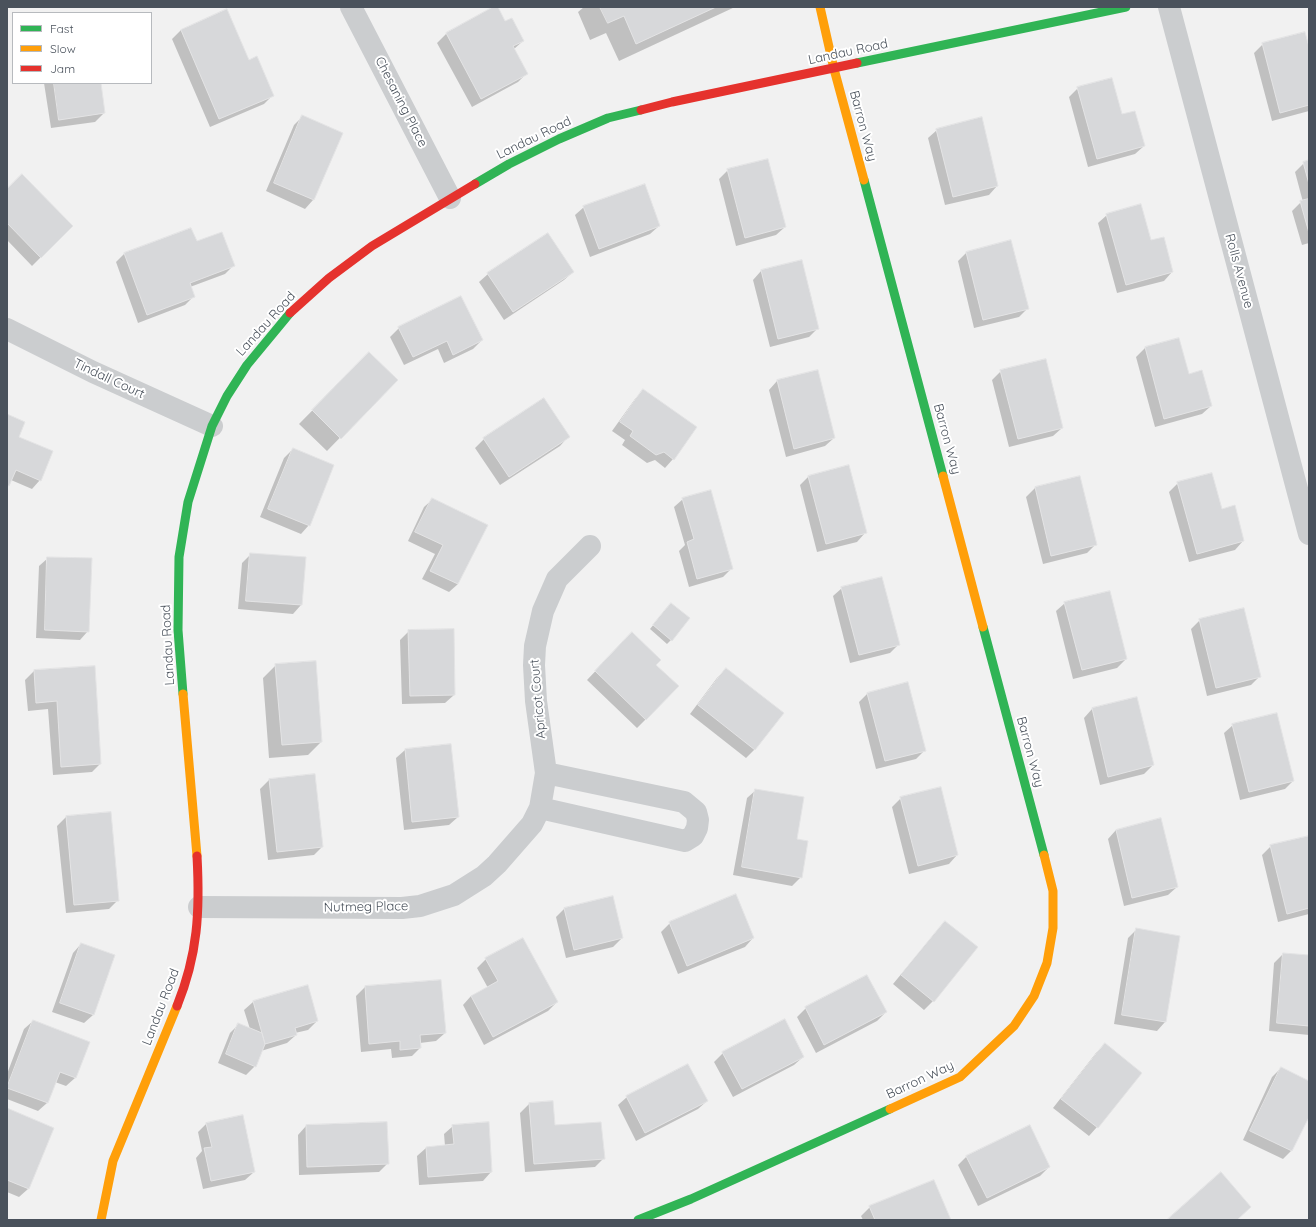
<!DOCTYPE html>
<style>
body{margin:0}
#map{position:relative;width:1316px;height:1227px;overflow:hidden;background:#f1f1f1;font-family:Quicksand,sans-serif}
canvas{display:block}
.frame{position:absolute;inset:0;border:8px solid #4a525c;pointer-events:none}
.legend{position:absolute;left:12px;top:12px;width:140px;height:72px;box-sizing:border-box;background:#fff;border:1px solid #b7babe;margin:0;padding:5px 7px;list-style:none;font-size:12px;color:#4a525c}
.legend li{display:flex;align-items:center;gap:8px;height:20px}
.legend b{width:20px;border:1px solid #b7babe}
</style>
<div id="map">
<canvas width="1316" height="1227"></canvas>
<div class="frame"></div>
<ul class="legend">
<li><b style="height:5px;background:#30b455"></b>Fast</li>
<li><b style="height:5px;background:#ff9f0a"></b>Slow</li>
<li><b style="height:5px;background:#e5322d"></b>Jam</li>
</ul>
</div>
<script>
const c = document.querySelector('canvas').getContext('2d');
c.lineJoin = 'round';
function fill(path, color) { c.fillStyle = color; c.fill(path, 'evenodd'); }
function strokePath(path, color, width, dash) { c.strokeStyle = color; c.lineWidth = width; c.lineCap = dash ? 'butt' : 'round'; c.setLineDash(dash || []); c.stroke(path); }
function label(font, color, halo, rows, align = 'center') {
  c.font = font + ' Quicksand,sans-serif'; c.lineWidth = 4; c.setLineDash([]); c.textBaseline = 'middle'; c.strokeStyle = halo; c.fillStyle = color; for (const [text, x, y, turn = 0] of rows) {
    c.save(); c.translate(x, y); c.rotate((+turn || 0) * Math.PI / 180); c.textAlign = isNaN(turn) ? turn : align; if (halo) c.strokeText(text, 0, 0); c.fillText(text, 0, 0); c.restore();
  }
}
const shadow = new Path2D(`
 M497 7 505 23 523 41 514 49 527 73 518 82 472 107 437 43 446 34Z
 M584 7H735L619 61 606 33 590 40 578 12Z
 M227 11 249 61 272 96 264 104 210 127 172 39 181 30Z
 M1263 44 1309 50V111L1272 121 1254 53Z
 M44 83H100L104 113 95 122 51 128Z
 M1078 88 1121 115 1144 146 1135 154 1088 167 1069 97Z
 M302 117 341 134 313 200 305 209 266 191 294 125Z
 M937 130 997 186 989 195 945 205 928 138Z
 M1309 161V243L1302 245 1292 211 1301 202H1303L1295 172 1304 163Z
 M728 170 785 227 776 235 736 246 719 179Z
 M7 191 72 226 32 266 7 240Z
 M584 207 659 226 650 234 590 257 575 215Z
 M1107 215 1150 241 1172 272 1164 281 1117 293 1098 223Z
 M196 243 233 266 225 274 190 287 194 296 185 305 138 323 116 262 124 254Z
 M967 252 1027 309 1019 317 974 328 958 261Z
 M801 261 818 328 809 337 770 347 753 280 761 271Z
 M573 272 564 280 504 320 479 282 488 274Z
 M399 328 482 340 473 349 444 363 438 349 404 365 390 337Z
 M1179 339 1189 375 1211 406 1202 414 1155 427 1136 357 1145 348Z
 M369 353 396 380 327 451 299 424Z
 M1001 371 1062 428 1053 436 1009 447 992 380Z
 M777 381 834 438 825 446 786 457 769 390Z
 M644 390 673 459 665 468 655 460 647 463 622 445 625 440 612 431 635 399Z
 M543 399 568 437 560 446 500 485 475 448 484 439Z
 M7 415 17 438 40 480 32 489 11 480 7 487Z
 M293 449 309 525 301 534 260 517 284 458Z
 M809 476 865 533 857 542 817 552 800 485Z
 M1079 478 1096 544 1087 553 1043 564 1026 497 1035 488Z
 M1178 483 1221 510 1243 541 1235 550 1189 562 1169 492Z
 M433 499 458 584 449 592 422 579 435 554 408 541 424 507Z
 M683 499 732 568 723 577 689 587 679 551 685 545 674 507Z
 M251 554 305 558 301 605 293 614 238 609 242 563Z
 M48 558 88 631 80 640 36 638 39 566Z
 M842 588 899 644 890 653 850 663 833 596Z
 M1065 603 1126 659 1117 668 1073 679 1056 611Z
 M667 608 671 640 667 644 650 629Z
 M1200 620 1260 676 1251 685 1207 696 1191 629Z
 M409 631 454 695 445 703 402 704 400 640Z
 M623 642 655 665 646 719 637 728 587 680Z
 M276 665 321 742 308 755 269 758 263 678Z
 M94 667 100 764 92 772 53 775 48 709 28 711 25 680 34 671Z
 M726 669 755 749 746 758 690 714 717 678Z
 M868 693 925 750 916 759 876 769 859 702Z
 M1092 709 1153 765 1144 774 1100 785 1084 718Z
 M1233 725 1293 781 1285 789 1240 800 1224 733Z
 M405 750 458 817 449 825 404 830 396 758Z
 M314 775 322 847 314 855 268 860 260 789 269 780Z
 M756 790 796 840 801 877 792 886 733 875 747 798Z
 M901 798 957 855 949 864 909 874 892 807Z
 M110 813 118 900 109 909 66 913 57 826 66 817Z
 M1116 830 1177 887 1168 895 1124 906 1108 839Z
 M1309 837V914L1278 922 1262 855 1271 846Z
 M564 909 622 938 613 947 566 958 556 917Z
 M945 922 976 948 933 1001 924 1010 893 984 937 931Z
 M670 923 753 938 745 947 678 974 661 932Z
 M1137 929 1165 1022 1157 1031 1114 1024 1128 938Z
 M81 944 113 956 93 1015 84 1023 52 1012 73 953Z
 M1283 954 1309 956V1035L1269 1031 1274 963Z
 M486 959 557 1002 548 1011 484 1045 463 1005 471 996 488 988 477 968Z
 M440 981 445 1033 436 1041 420 1043V1048L412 1056 392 1058 391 1049 361 1052 356 996 365 987Z
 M308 987 317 1021 308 1030 295 1033 296 1035 287 1043 261 1051 255 1066 246 1075 218 1063 230 1033 238 1025 250 1029 244 1010 253 1002Z
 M806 1008 886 1012 877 1021 816 1053 797 1017Z
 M33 1021 89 1042 75 1078 66 1086 55 1082 47 1103 38 1111 7 1099V1074L24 1029Z
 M1105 1045 1097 1127 1089 1136 1053 1108 1096 1053Z
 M723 1053 803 1057 794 1065 733 1097 714 1062Z
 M1281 1068 1309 1082V1114L1291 1151 1283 1159 1243 1140 1272 1077Z
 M627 1097 707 1101 698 1109 636 1141 618 1105Z
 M529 1104 554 1126 603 1159 595 1167 525 1172 520 1113Z
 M7 1109 52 1128 28 1189 19 1197 7 1192Z
 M207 1123 254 1172 245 1180 203 1189 196 1158 202 1151 198 1132Z
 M306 1126 388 1163 379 1172 299 1175 298 1135Z
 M453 1126 491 1172 483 1181 419 1185 417 1156 426 1148 445 1146 444 1134Z
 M967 1156 1049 1167 1040 1176 978 1206 958 1165Z
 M870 1207 950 1220H863L861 1216Z`);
const building = new Path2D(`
 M493 7H498L505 21 512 18 524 41 513 46 528 74 481 99 446 33Z
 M600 7H716L636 44 624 16 608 23Z
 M227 9 249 60 257 56 274 96 219 119 181 30Z
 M1305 32 1309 47V105L1280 113 1262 43Z
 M1112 78 1122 114 1135 111 1145 146 1097 159 1077 87Z
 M54 83H101L105 113 59 120Z
 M302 115 343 133 314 200 274 183Z
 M982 117 998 186 953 197 936 129Z
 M768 159 786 227 745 238 727 169Z
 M1309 160V184L1303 162Z
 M22 174 73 226 41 258 7 223V189Z
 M645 184 660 226 599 249 583 206Z
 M1309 199V233L1300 201Z
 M1141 204 1151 240 1164 237 1173 272 1126 285 1106 214Z
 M191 228 197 241 222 232 235 266 190 283 195 297 147 315 124 253Z
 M548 233 574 272 513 312 487 273Z
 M1011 240 1029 309 983 320 966 252Z
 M802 260 819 329 778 339 761 270Z
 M461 296 483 340 453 355 447 341 413 357 398 327Z
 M1179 338 1189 374 1202 370 1212 406 1164 419 1145 347Z
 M369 352 398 380 341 439 312 410Z
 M1046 359 1063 428 1018 439 1000 370Z
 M818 370 835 438 794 449 777 380Z
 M643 389 697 427 674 460 664 452 656 455 630 436 633 431 620 422Z
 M544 398 570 437 509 477 483 438Z
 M7 414 25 422 19 437 53 451 41 481 16 470 9 486 7 485Z
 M293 448 334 465 310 526 268 509Z
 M849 465 867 533 826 544 808 476Z
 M1212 473 1222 509 1235 505 1244 541 1197 554 1177 482Z
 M1080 476 1097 545 1051 556 1035 487Z
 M711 490 733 569 697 579 687 542 694 539 682 498Z
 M432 498 488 525 458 584 430 571 443 545 415 532Z
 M250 553 306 557 302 605 246 601Z
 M47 557 92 558 89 632 45 630Z
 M882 577 900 645 859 655 841 587Z
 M1110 591 1127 659 1082 670 1064 602Z
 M671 603 690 618 672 641 653 625Z
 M1244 608 1261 677 1216 688 1199 619Z
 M454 629 455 695 410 696 408 630Z
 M632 632 661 660 656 665 679 686 646 720 595 671Z
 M316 661 322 742 282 745 275 664Z
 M95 666 101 764 61 767 57 701 36 703 34 670Z
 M726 668 784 713 755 750 698 705Z
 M908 682 926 751 885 761 867 693Z
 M1137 697 1154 765 1108 777 1092 708Z
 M1277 713 1294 781 1249 792 1232 724Z
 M451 744 459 817 412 822 405 749Z
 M315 774 323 847 277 852 269 779Z
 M941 787 958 855 918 866 900 797Z
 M755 789 804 797 797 839 808 841 802 878 742 867Z
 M111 812 119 901 74 905 66 816Z
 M1161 818 1178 887 1132 898 1116 830Z
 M1309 836V908L1287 914 1270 845Z
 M736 894 754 938 687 966 669 922Z
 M613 896 623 938 574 950 564 908Z
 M945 921 978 947 934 1002 901 975Z
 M1136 928 1180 936 1166 1022 1122 1015Z
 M523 938 558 1002 493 1037 471 996 498 981 485 958Z
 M81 943 115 955 94 1015 60 1003Z
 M1283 953 1309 955V1026L1277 1023Z
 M867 975 887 1012 824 1045 805 1007Z
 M441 980 446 1033 420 1035 421 1048 400 1050V1041L369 1044 365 986Z
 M308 985 318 1021 295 1028 297 1035 265 1044 253 1001Z
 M785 1019 804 1057 742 1089 722 1052Z
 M33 1020 90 1042 76 1078 60 1072 48 1103 7 1088Z
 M238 1023 262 1033 265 1044 256 1067 226 1054Z
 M1105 1043 1142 1073 1098 1128 1061 1099Z
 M688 1064 708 1101 645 1133 626 1096Z
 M1281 1067 1309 1081V1117L1292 1151 1250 1131Z
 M553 1101 555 1125 601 1122 605 1159 534 1164 529 1103Z
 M7 1108 54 1128 29 1189 7 1180Z
 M243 1115 255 1172 211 1181 204 1148 212 1147 206 1123Z
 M387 1122 389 1164 307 1167 306 1125Z
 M489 1122 492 1172 428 1177 426 1147 454 1144 452 1125Z
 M1030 1125 1050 1167 987 1198 966 1156Z
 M1221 1172 1251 1207 1237 1220H1169L1168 1219Z
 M934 1180 951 1220H875L869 1206Z`);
const street = new Path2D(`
 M351 7 450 198
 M1169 7 1309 534
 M7 329 93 372 212 426
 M540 808 685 841 693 836 697 828 698 820 696 812 684 802 546 773
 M199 907 402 908 420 906 454 895 484 876 497 864 532 824 540 808 546 773 536 701 534 665 535 646 543 611 557 579 590 546`);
const fast = new Path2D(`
 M857 63 1126 7
 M864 180 943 476
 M475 184 509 164 559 139 608 118 641 110
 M983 627 1044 855
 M183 694 178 630 179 557 188 502 212 426 227 396 247 365 290 313
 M638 1220 691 1199 890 1109`);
const slow = new Path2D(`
 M820 7 834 69 864 180
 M943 476 983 627
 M183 694 197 856
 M890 1109 960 1077 1014 1026 1034 996 1047 963 1053 928V891L1044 855
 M101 1220 113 1161 177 1006`);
const jam = new Path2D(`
 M641 110 672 102 857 63
 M290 313 329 278 372 246 475 184
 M177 1006C198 954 200 911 197 856`);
const streetNames = [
 ["Landau Road",848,52,-12],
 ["Chesaning Place",401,102,63],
 ["Barron Way",863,126,75],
 ["Landau Road",534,138,-26],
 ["Rolls Avenue",1239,271,75],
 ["Landau Road",266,324,-48],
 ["Tindall Court",109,379,25],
 ["Barron Way",947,439,75],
 ["Landau Road",168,645,-93],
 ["Apricot Court",538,699,-95],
 ["Barron Way",1030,752,75],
 ["Nutmeg Place",366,907,-1],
 ["Landau Road",161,1007,-69],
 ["Barron Way",920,1080,-25]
];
fill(shadow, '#0003');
fill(building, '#d7d8da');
strokePath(building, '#e3e3e4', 1);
strokePath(street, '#cbcdcf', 22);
strokePath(fast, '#30b455', 9);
strokePath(slow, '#ff9f0a', 9);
strokePath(jam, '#e5322d', 9);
label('13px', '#4a525c', '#fff', streetNames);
</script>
